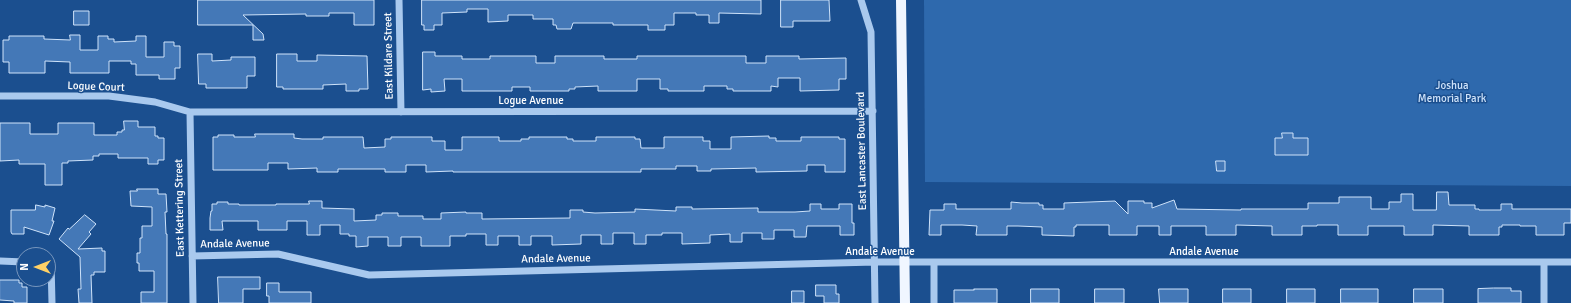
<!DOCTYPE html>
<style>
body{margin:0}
#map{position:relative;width:1571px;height:303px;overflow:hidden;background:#1b4f8f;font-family:Signika,sans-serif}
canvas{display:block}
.north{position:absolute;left:16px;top:247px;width:40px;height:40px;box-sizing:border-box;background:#1b4f8f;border:1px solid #7695bc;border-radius:50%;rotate:270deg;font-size:11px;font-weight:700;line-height:16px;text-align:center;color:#fff}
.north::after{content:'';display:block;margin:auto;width:14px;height:18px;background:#ffd166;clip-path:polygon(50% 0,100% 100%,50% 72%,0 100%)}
</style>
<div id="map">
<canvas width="1571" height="303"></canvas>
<div class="north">N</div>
</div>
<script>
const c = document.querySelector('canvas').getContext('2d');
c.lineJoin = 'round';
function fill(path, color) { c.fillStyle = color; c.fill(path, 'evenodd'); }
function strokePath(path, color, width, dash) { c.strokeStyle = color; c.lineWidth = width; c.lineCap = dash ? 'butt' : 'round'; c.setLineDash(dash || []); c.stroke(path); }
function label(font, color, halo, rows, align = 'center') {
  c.font = font + ' Signika,sans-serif'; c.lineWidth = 3; c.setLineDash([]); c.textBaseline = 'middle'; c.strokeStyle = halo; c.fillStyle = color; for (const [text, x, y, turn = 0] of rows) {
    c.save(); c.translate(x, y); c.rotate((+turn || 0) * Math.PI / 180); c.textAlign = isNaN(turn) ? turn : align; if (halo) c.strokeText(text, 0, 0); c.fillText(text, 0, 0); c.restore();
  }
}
const green = new Path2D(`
 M924 0H1571V186L925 182Z`);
const building = new Path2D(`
 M198 0H374V25H354V13H329V16H306V14L243 15 263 34 264 40H253V25H198Z
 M422 0H761V14L719 13V23H709V15H696V13H674V25H665V30H648V25H613V23H573L571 29H557L556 25H553V19H533V15H508V21L488 22V9H467V12L442 13V25H434V30H424V25H422Z
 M781 0H829L830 21H793V27H781Z
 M74 11H89V25H74Z
 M70 35H80V50H98V36H108V39H114V42L136 41V36H146V57H164V42H174V46H180V68H175V79H159V75H136V64H131V61H109V73H70V62L45 61V73H9V62H3V40H9V36H44V39L70 40Z
 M423 52H435V56H462V59H490V56H536V63H555V56H604V59H637V56H746V63H766V56H799V59L846 58V79H839V90L800 91V78H778V87L771 86V91H733V89H727V86H704V91H668V89H660V79H637V91H598V86L575 87V89H569V91H530V87H512V91H462V79H444L445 91 431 92V89L423 90Z
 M198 54H212V61L231 60V57H255V76H247V88H206V84H199Z
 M277 54H297V61H317V55L367 56 368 89H359V91H346V84L323 85V89H283V87H277Z
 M124 121H138V127H155V136H158V138H164V160H158V164H148V158H118V154H99V156H93V160L68 161V163H62V185H45V164H19V160L0 161V123H30V134H58V123H94V135H117V132H122V130H124Z
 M1282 133H1293V138H1308V155H1275V138H1282Z
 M255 134H294V138L302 139H323V137H363L364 148 385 147V139H391V137H432V141H445V150H462V137H499V141H521V139H529V137H567V139H573V141H596V137H635V139H640L641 148H664V137H703V141H710V149H731V137L769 136V138H776V141H801V137H839V139H845V172H825V165H807V171L756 172V168L711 169V171H697V166H676V169H641V172H453V171L426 172V165H406V172H385V169H338V172H317V168L288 169V163H268V170H213V137H218V135H234V137H255Z
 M1216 161H1225V171H1217Z
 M137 189H158V194H166L167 212H165L166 234H167V303H141V292H154V271H139V263H137V253H140V238H142V226H152V207L131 206 130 191H137Z
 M1437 192H1448L1449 205H1475V209H1479V210H1501V204H1512V209H1571V223H1564V235H1536V226H1520V225H1502V227H1499V235H1469V226L1433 225V235H1404V226H1368V235H1338V225H1317V226H1302V235H1272V226L1236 225V235H1206V226H1171V235H1159V226H1137V235H1109V225H1076V227H1074V236L1042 235V227L1018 226H1007V235H976L977 226 962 225H941V235H929L930 210H944V204H956V209H1011V202L1022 203H1039V205H1043V209H1064V203L1115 201 1128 214V201H1144V203H1152V208L1174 200 1177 209 1241 210V209H1308V203H1339V197H1371V209H1389V202H1401V194H1413V210H1436Z
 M309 201H322V208L354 209V221L376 220V215H382V213H398V216H423V219H441V213L466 212V213H482V219L570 218V210H583V212L595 213 635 212V209L676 211V207H692V209L758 208V212H795L810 211V204H821V209H839V204H852V223H854V235H840V226H807L806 237H794V230H774V239H762V233H742V242H730V234L710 235V243L682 244V233H662V235H646V244H634V233H613V244H601V235H581V244L552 245V236H531V245H519V236H498V245H486V234H466V236H450V246H421V237H401V246H388V237H368V246L356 247V236H349V234H340V225H320V235H307V221H287V230H258V221H222L223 230H210V218L211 211H212V204H217V202H228V204H239V205H276V204H309Z
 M36 205 45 207V205L55 208 52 221H54L49 235 24 227V234H12L11 232V210H35Z
 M85 215 96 224 89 232 91 234 78 249 102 248V251H105V272H94V275H91L92 303H79L78 289H81L80 257 59 239 68 228 69 229Z
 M218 277H260V289H243V303H219Z
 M0 280H19V283H22V287H27V303H14V301L0 300Z
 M267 283H279V292H311V303H269V296H267Z
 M816 285H836V294H839V303H824V296H816Z
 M1494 288H1511V291H1521V303H1478V289Z
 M974 289H997V303H954V290H974Z
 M1031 289H1059V303H1031Z
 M1095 289H1124V303H1095Z
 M1159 289H1188V303H1160Z
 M1223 289H1251V303H1223Z
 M1287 289H1315V303H1287Z
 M1341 289H1378V303H1341Z
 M1414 289H1443V303H1414Z
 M792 291H804V303H792Z`);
const minor = new Path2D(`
 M399 0 401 112
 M861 0 871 32 875 303
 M0 96H109L155 102 190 112 873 111
 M190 112 193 303
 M192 256 278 254 369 275 875 262H1571
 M0 261 24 262
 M48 262H51L52 303
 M934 263V303
 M1544 303V262`);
const major = new Path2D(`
 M901 0 905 303`);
const streetNames = [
 ["East Kildare Street",389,56,-91],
 ["Logue Court",96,87,2],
 ["Logue Avenue",531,101],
 ["East Lancaster Boulevard",862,151,-91],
 ["East Kettering Street",180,208,-91],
 ["Andale Avenue",235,244,-1],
 ["Andale Avenue",880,252],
 ["Andale Avenue",1204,252],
 ["Andale Avenue",556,259,-1]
];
const parkNames = [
 ["Joshua",1452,86],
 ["Memorial Park",1452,99]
];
fill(green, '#2e69ad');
fill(building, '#4478b7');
strokePath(building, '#cfe3fa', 1);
strokePath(minor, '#a9c9ee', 7);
strokePath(major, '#f0f6ff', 10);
label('11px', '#fff', '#1b4f8f', streetNames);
label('11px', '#cfe3fa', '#1b4f8f', parkNames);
</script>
